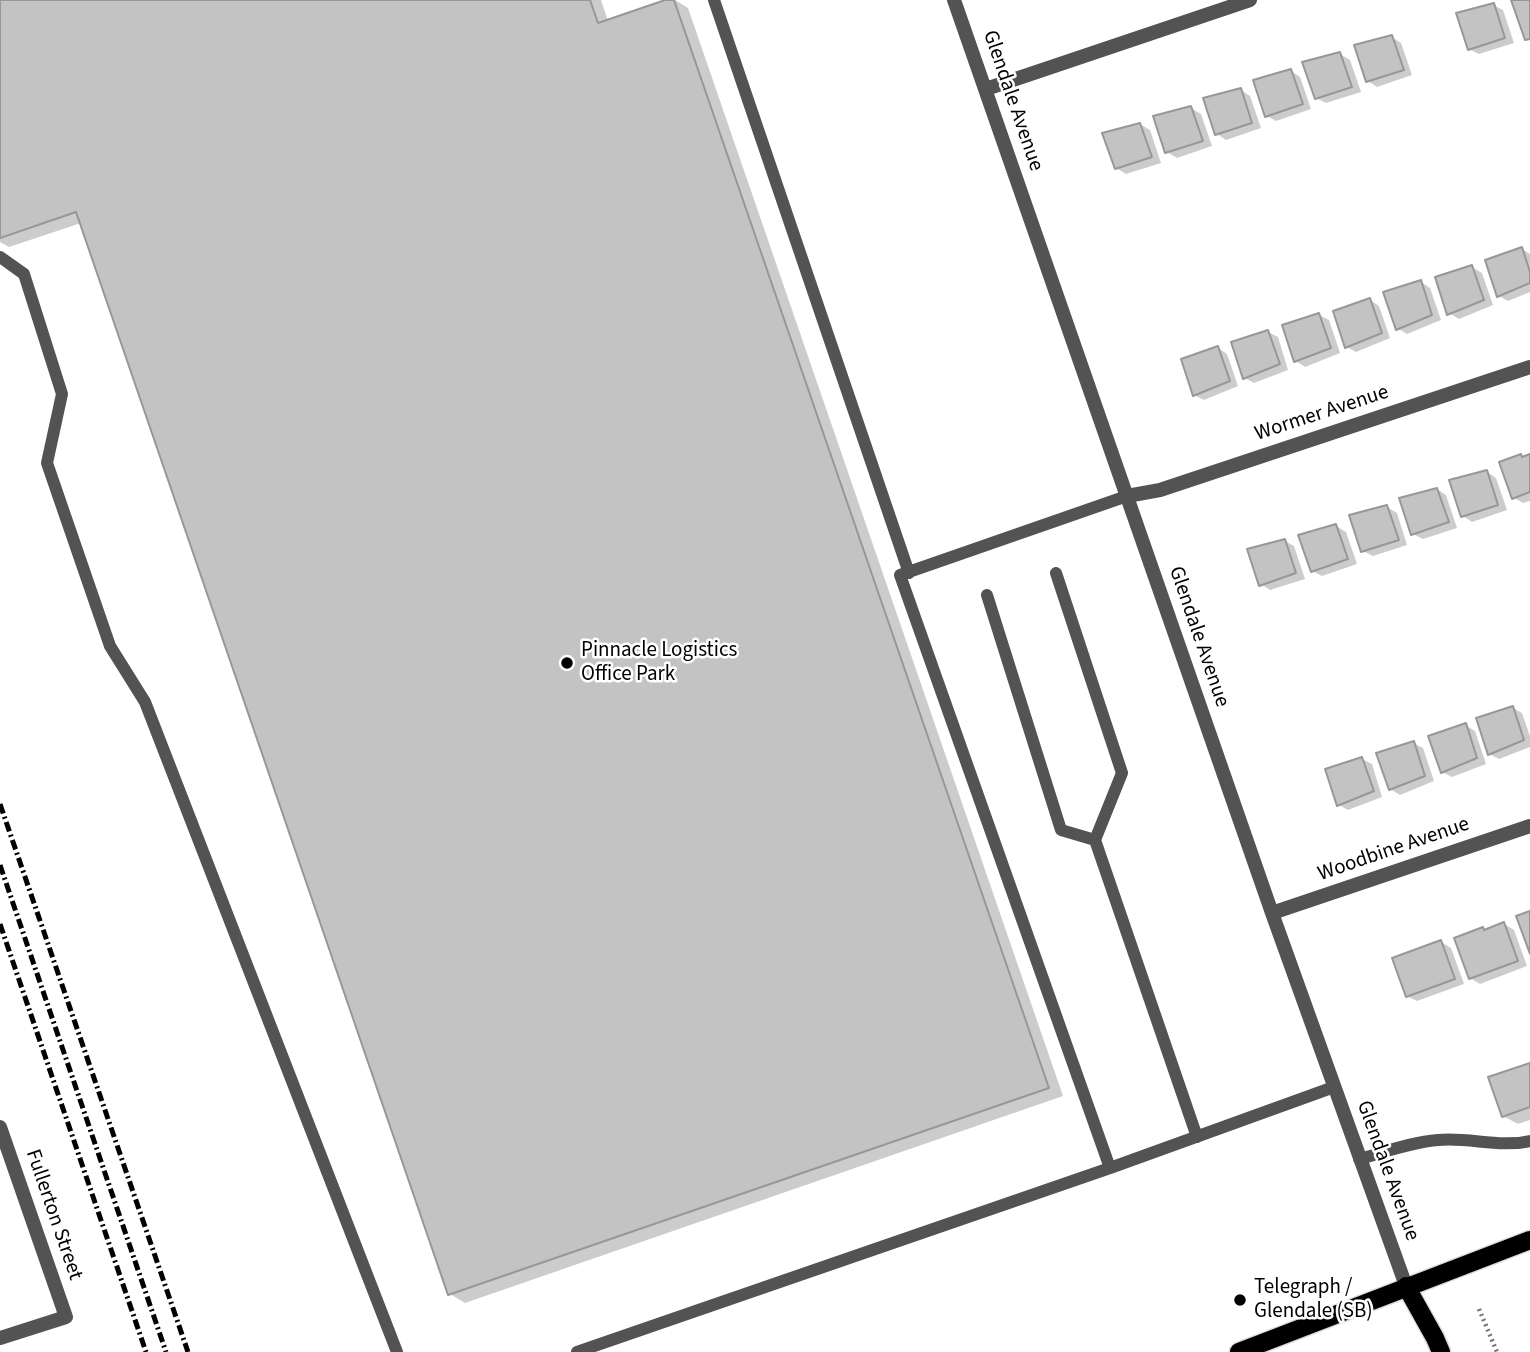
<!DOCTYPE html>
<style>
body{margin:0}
canvas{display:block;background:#fff}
</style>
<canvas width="1530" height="1352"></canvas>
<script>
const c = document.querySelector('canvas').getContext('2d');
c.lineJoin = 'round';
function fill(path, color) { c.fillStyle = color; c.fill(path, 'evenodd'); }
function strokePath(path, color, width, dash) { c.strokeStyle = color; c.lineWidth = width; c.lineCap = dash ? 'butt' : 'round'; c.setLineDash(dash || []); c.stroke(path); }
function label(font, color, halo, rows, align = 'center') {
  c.font = font + ' "Source Sans 3",sans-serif'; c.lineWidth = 5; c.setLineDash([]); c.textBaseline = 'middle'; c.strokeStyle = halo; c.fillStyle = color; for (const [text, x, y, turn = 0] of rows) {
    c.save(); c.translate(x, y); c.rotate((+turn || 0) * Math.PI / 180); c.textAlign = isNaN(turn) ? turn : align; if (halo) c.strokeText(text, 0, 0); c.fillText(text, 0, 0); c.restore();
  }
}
const shadow = new Path2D(`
 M0 0H601L608 21 670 0H675L688 8 1063 1096 465 1303 450 1294 81 223 9 247 0 242Z
 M1493 5 1503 10 1514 43 1479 54 1469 49Z
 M1392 37 1401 43 1412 75 1377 87 1368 81Z
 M1340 54 1350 60 1361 92 1326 103 1316 98Z
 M1291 71 1300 77 1311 109 1276 121 1267 116Z
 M1241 90 1250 96 1261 128 1226 140 1217 134Z
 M1191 108 1201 114 1212 146 1177 158 1167 152Z
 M1140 124 1150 130 1161 163 1126 174 1116 168Z
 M1522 249 1530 254V292L1508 301 1499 296Z
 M1472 267 1482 273 1493 305 1459 319 1449 313Z
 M1421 282 1430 288 1441 320 1407 334 1397 328Z
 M1370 300 1379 306 1390 338 1356 352 1347 347Z
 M1319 315 1329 320 1340 353 1305 367 1296 361Z
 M1268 332 1278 337 1288 370 1254 383 1245 378Z
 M1218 348 1227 354 1238 386 1204 400 1194 395Z
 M1530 455V501L1523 503 1513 497Z
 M1487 472 1496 478 1507 510 1472 522 1463 516Z
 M1437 489 1446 495 1457 528 1423 539 1413 534Z
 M1387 507 1397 513 1407 545 1373 556 1363 551Z
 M1336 526 1346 532 1357 564 1322 576 1312 571Z
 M1285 541 1294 546 1305 579 1270 590 1261 584Z
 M1513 708 1522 713 1530 736V747L1499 759 1489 754Z
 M1465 725 1475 731 1486 764 1452 777 1442 772Z
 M1413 743 1423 748 1434 781 1400 795 1390 789Z
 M1362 759 1372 764 1382 797 1348 810 1339 805Z
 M1504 924 1514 930 1527 966 1480 984 1470 978 1482 929 1486 931Z
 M1441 942 1451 948 1464 984 1417 1001 1407 996Z
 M1530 1064V1120L1518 1124 1503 1116Z`);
const building = new Path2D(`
 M0 0H590L598 23 665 0H674L1049 1088 448 1295 76 212 0 238Z
 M1511 0H1530V39L1525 40Z
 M1494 3 1505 38 1468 50 1456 13Z
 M1392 35 1404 70 1366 82 1354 45Z
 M1340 52 1352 87 1315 99 1302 62Z
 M1291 69 1303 104 1265 117 1253 80Z
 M1241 88 1252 123 1215 135 1203 98Z
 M1191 106 1203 141 1165 153 1153 116Z
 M1140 123 1152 157 1115 169 1102 133Z
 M1522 247 1530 272V283L1497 297 1485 260Z
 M1472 265 1484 300 1447 315 1435 277Z
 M1421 280 1432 315 1396 330 1383 292Z
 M1370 298 1382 333 1345 348 1333 311Z
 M1319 313 1331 348 1294 362 1282 325Z
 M1268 330 1280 364 1243 379 1231 342Z
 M1218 346 1230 381 1193 396 1181 359Z
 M1521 454 1522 457 1530 454V492L1512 499 1499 462Z
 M1487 470 1498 505 1461 517 1449 480Z
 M1437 488 1449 522 1411 535 1399 498Z
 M1387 505 1399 540 1361 552 1349 515Z
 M1336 524 1348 559 1311 572 1298 535Z
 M1285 539 1296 573 1259 586 1247 549Z
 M1513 706 1524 740 1488 755 1476 718Z
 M1466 723 1477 758 1441 773 1428 736Z
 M1414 741 1425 776 1389 790 1376 753Z
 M1362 757 1374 791 1337 806 1325 769Z
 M1530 911V954L1516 916Z
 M1504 922 1518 961 1469 979 1454 938 1483 927 1484 930Z
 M1441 940 1455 979 1406 997 1392 958Z
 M1530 1063V1107L1502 1117 1488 1077Z`);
const path = new Path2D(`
 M1479 1309 1497 1352`);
const lane = new Path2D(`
 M714 0 909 573
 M0 257 24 274 62 394 47 463 110 646 145 702 397 1352
 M1056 573 1122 773 1095 840
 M987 595 1061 830 1095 840 1197 1137
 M1359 1159C1385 1152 1412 1142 1438 1140 1469 1137 1500 1148 1530 1141
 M1110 1168 1334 1087
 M577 1352 1110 1168 900 575 1127 496`);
const street = new Path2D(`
 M954 0 1272 913 1406 1286
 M986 89 1250 0
 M1127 496 1160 490 1530 367
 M1272 913 1530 826
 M0 1127 66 1317 0 1338`);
const primary = new Path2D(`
 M1406 1286 1435 1338 1441 1352
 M1239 1352 1530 1240`);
const rail = new Path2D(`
 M0 804 188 1352
 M0 865 166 1352
 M0 924 146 1352`);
const markers = [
 [567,663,7,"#000"],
 [1240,1300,7,"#000"]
];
const streetNames = [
 ["Glendale Avenue",1012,101,71],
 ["Wormer Avenue",1322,414,-18],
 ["Glendale Avenue",1198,637,71],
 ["Woodbine Avenue",1394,850,-19],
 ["Glendale Avenue",1387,1171,70],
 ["Fullerton Street",53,1215,71]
];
const poiNames = [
 ["Pinnacle Logistics",581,651],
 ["Office Park",581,675],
 ["Telegraph /",1254,1288],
 ["Glendale (SB)",1254,1312]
];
fill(shadow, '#0003');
fill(building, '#c3c3c3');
strokePath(building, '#979797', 2);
strokePath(primary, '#dbdbdb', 21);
strokePath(path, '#757575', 4.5, [2, 3.5]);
strokePath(lane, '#535353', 12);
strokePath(street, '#535353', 14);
strokePath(primary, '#000', 18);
strokePath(rail, '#000', 5, [10, 3.5, 2, 3.5]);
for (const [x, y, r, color] of markers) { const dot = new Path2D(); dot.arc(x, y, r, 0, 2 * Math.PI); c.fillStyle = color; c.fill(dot); strokePath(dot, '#fff', 2.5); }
label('21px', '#000', '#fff', streetNames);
label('21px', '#000', '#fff', poiNames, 'left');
</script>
